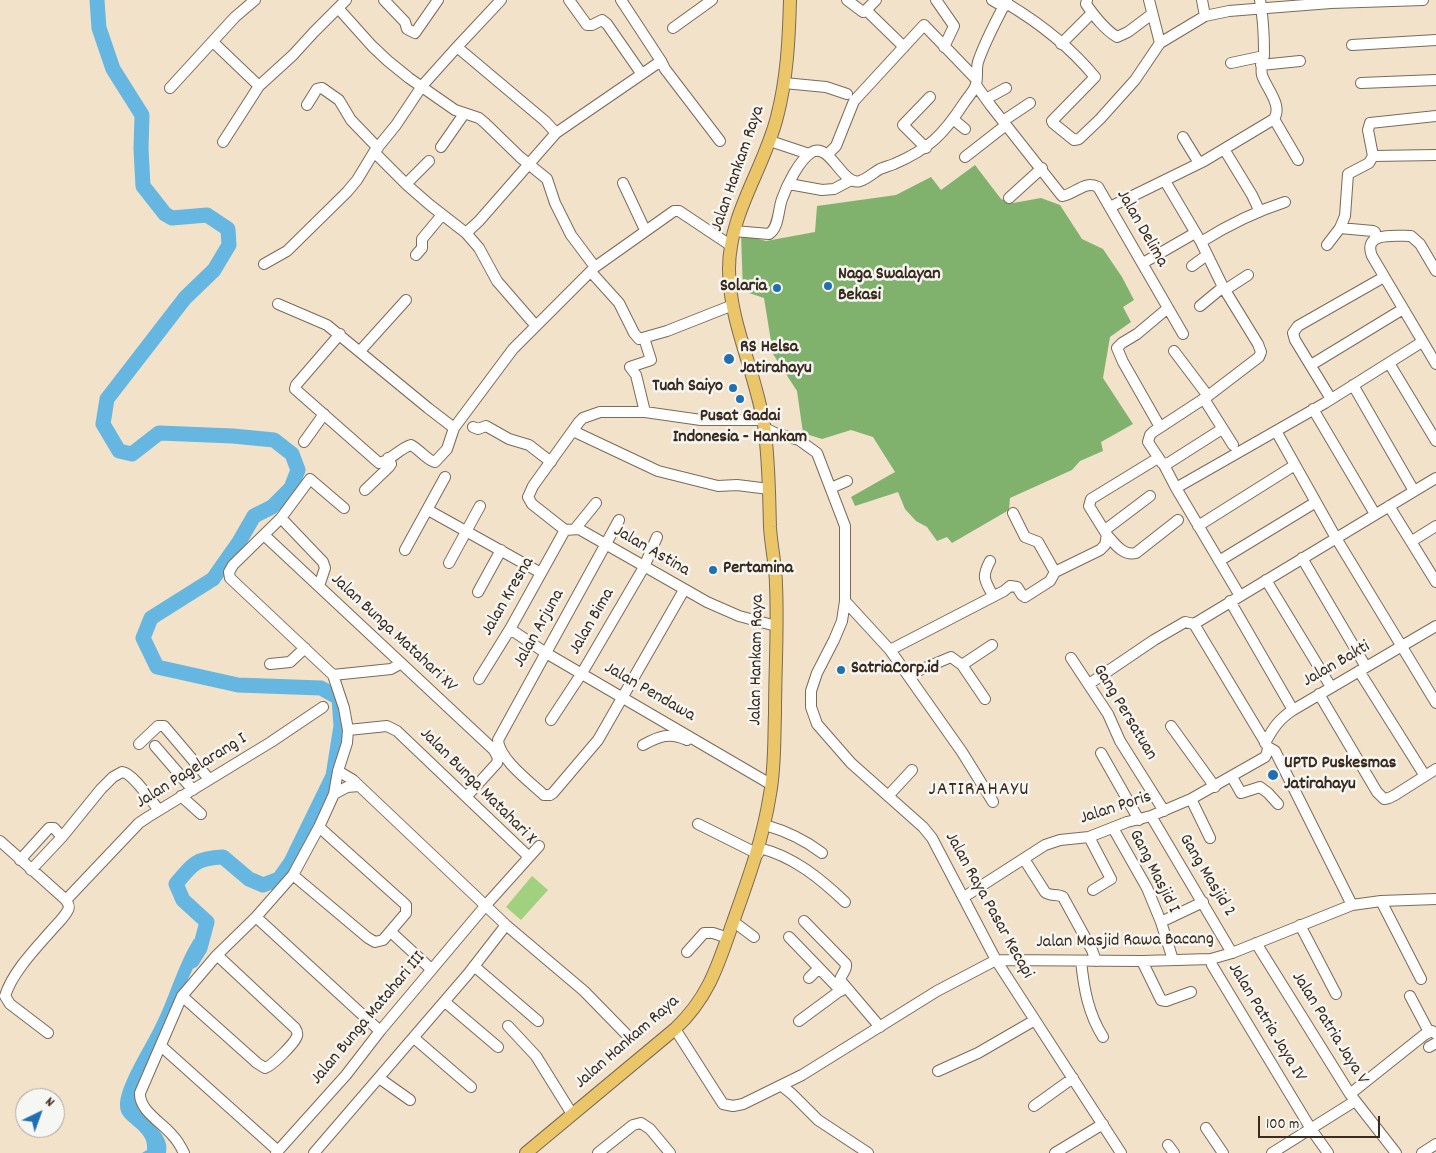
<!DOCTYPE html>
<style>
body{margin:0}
#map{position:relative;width:1436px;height:1153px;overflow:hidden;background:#f2e2c9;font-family:Dekko,sans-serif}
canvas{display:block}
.north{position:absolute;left:15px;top:1088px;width:50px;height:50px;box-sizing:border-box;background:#f6f6f2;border:1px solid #aba49d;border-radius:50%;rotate:42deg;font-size:14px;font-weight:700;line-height:20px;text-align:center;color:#3b2a1e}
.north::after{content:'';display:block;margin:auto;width:18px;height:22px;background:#1f6fb2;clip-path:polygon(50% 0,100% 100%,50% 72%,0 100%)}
.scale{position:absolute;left:1258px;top:1116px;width:122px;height:22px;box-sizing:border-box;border:2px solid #3b2a1e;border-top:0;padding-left:6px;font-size:15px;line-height:18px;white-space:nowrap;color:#3b2a1e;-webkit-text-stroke:4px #f6f6f2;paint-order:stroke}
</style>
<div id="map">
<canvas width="1436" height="1153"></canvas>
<div class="north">N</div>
<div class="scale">100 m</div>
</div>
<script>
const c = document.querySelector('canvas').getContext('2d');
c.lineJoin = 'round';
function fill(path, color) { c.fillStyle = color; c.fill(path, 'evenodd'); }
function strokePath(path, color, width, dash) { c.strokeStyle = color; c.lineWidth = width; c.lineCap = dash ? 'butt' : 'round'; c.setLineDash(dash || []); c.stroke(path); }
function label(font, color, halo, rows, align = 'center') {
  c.font = font + ' Dekko,sans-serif'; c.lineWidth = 5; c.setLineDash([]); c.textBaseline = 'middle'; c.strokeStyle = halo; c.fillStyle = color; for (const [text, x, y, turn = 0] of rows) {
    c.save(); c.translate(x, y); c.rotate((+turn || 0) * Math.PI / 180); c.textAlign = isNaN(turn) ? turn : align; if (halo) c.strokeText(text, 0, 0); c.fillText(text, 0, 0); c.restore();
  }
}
const green = new Path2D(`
 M532 876 548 890 521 920 506 907Z`);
const forest = new Path2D(`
 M975 165 1001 199 1013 203 1041 198 1060 205 1082 239 1103 249 1122 277 1134 300 1123 307 1131 322 1110 337 1103 378 1133 424 1101 442 1103 451 1080 461 1072 470 1010 498 1009 510 952 543 947 537 937 541 927 527 916 521 905 509 898 492 855 506 851 497 895 472 873 437 851 430 822 439 803 433 797 391 773 354 764 298 743 291 741 234 766 241 815 232 817 206 896 195 931 177 941 190Z`);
const water = new Path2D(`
 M194 939 204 945 166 1026 135 1098C138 1120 171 1129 166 1153H142L147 1150C150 1128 120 1124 120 1106 119 1086 146 1045 155 1026 170 997 177 966 194 939Z`);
const river = new Path2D(`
 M97 0 99 28 113 69 142 115 141 149 143 186 165 214 172 218 207 215 228 229 229 245 214 270 185 298 107 399 103 424 119 451 132 454 159 433 233 436 274 440 292 454 298 470 291 488 272 507 254 516 239 542 213 579 151 618 143 638 157 667 238 685 321 688 339 698 341 726 333 776 291 862 279 879 263 885 249 879 223 857C196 858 192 864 176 884L183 900 207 922 200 948 192 961`);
const minor = new Path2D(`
 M384 0 405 22 407 29 415 33 438 0
 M569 0 587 25H592L602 20 607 24 641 73
 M621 0 661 61
 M847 0 863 12 866 10 876 0
 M936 0 954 26 944 47
 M992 0 1004 7
 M1087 0 1086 4C1095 17 1104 29 1117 37L1128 32 1152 14
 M1149 0 1160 43
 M1202 0 1205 16
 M1006 3C1038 22 1071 48 1095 77L1052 121 1053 123 1074 140 1079 139 1100 119 1135 80 1160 43 1205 16 1229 11 1254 9 1331 3 1423 0
 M338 8 372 46 388 61 409 78 455 110 479 118 485 123 520 157 547 179 555 203 571 235 595 267
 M866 10 904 47
 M673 28 712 0
 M213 42 259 86
 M1061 44 1092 13
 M1352 45 1436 40
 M457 47 545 121 556 133
 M1231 63 1264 56
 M1261 65 1300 61
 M784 83 826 87 847 94
 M1361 83 1436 80
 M976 85 991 106 1062 196C1075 194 1085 180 1098 187L1168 308 1137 334 1122 343 1117 348 1123 362 1160 427
 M170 88 235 17 255 0
 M986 99 1006 88
 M307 105 317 89 322 88 339 100 351 120 378 148
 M953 119 965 129
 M1274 119 1298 160
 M1003 121 1030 103
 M1183 137 1199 163
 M770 141 809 154
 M223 142 259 86 293 55 314 32 346 0
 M441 147 464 114
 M926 148 903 125 930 97
 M1224 149 1252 195 1259 210
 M374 152 407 185 430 205 466 233 479 248 497 281 536 326
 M827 155 836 146 854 101 924 25 976 79
 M1373 156 1436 155
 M965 157 1006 125
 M1165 181 1201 242 1223 287 1258 344 1261 352 1259 357 1208 396 1153 432 1150 435 1148 442 1162 463 1167 464 1222 429
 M623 183 645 230
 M406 184 429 161
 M789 184 822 190 834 189 851 180
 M1009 198 1042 168
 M1110 207 1204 161 1274 119C1283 105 1266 88 1262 75 1260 66 1264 60 1264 52 1264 35 1263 17 1260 0
 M1340 228 1373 231 1375 232V238
 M734 231 769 234C779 228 778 210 782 199 787 185 799 160 812 152 830 142 843 187 860 181 867 179 873 173 880 169 884 167 889 166 894 164 929 149 943 135 964 103 967 98 975 90 976 84 978 77 976 69 978 62 985 41 997 19 1007 0
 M466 233 479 221 556 133 661 61 665 69 720 141
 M1201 242C1228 225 1254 212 1285 202
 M1327 245 1340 228 1345 216 1348 174 1369 163 1373 156 1368 130 1370 123 1436 116
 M416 255 422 248V239L442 215
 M1143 263 1195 233
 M264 264 287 251 347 192 357 180 374 152 396 125 422 86 457 47 501 0
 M1192 266 1207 255
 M1436 271 1420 244 1411 236C1397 236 1362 231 1372 256L1436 364
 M591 272 619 303 634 333 639 339 667 331 733 305
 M1225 290 1248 275
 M278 304 327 325 428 408 454 428
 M1200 306 1223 287
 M1168 308 1183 334
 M340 334 296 385 295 389 379 463C389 462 400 448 411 445 420 450 428 461 435 462L447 449 454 428 513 349 595 267 674 211H679L730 245
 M644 338 651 360 630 367 636 375 645 412
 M360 351 406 300
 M1174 351 1208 396
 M1389 363 1436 441
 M1311 365 1403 309
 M1353 385 1414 491
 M1204 399 1233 445
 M1331 399 1295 340 1293 333 1298 326 1384 277
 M1313 409 1375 514
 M473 427 478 429 486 426 509 439 529 445 551 462
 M765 428 775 433 799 440 817 453 845 526V601L842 621 834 640 817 673 811 691V707L817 724 851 763 923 827 932 838 996 960 1121 1153
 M573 431 658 471 718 486 737 485 769 489
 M1276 431 1336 538 1436 703
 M304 442 324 414
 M1164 465 1176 488 1240 596
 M831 488 847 481
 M1176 488 1325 403 1422 342
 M365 490 389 467 391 464 388 458
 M1389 506 1436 582
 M428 510 541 573
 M1013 513 1025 537 1038 542 1055 572
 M281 518 323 562 325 568 319 586
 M619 520 498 740C499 759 530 782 544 795H550L553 793 598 740 684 590
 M1198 526 1295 465
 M575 529 596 503
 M565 530 532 504 528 497 533 486 579 422 583 418 600 412H645L701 420H763
 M565 530 579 529 707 602 739 616 776 626
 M1105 530 1150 496
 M264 535 494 750 498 758 497 763 467 796
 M1107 535C1115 544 1123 556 1136 553L1178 520
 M1412 541 1436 526
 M405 550 445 477
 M1302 558 1366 667
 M990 561C981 578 985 580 993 596
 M1219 561 1316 502
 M449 563 480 506
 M1266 580 1331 687
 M478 592 501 550
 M845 601 890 650 962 752 993 802
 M1230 601 1293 710
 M510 629 546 653 772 785
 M890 650 1004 591 1010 586 1017 587 1022 595 1025 597 1050 581 1055 572 1100 550 1105 545 1107 535 1089 506 1091 499 1158 458
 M1071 658 1108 714 1120 741 1164 811
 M270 664 290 662 305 648
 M962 665 992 645
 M1359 671 1425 776
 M333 675 391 669 400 664
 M908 675 951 657 962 665 985 699
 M479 679 510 629 565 530
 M1089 684 1154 640 1185 622 1194 624
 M1319 694 1377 792 1384 799 1389 798 1395 795 1436 769
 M551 720 582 673 644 567 657 537
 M1171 726 1215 787
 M348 730 387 726 397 731 526 854 527 858
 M1265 743C1273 728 1279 719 1293 710L1436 626
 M139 744 158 726H164L209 779
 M643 745C659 736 670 732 687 740
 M155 746 193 790
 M1268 747 1275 751 1352 905
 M1101 753 1139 820
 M338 771 353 780 506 925 584 991 626 1034
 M1232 777 1241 793 1260 787 1268 793 1278 804
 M334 794 347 787 359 786
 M181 796 201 814
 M888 796 912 770
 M1191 799 1210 838
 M1151 816 1232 953
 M698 824 758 854
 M765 825C786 831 805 840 822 853
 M1113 828 1147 888 1161 922 1173 960
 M1089 837 1111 879 1093 890
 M0 841 66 900C68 904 70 906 68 910 64 918 56 925 50 932 35 949 12 973 5 996L10 1004 48 1033
 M759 848C793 856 821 879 845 902
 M1024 859 1045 892C1050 897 1057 893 1063 897L1092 950 1096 961
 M20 860 49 828H54L62 837 101 789 113 777 122 772C133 773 151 801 159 810
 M31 870 62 837
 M293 875 368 938 375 942 383 940 406 913V905L319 827
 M964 897 1045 845 1060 840 1089 837 1127 822 1151 816 1191 799 1265 757 1267 753 1268 747 1194 624 1436 478
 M66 900 139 823 148 817 271 742 323 707
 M1381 901 1421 979
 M256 917 380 1031
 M804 921 846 964C847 971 841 974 840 980L880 1027
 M734 922 754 937
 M1161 922 1203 902
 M1300 925 1336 994
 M391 932 431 969
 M789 937 819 968
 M1256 943 1350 1094 1396 1153
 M687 952 704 933H713L728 938
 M1211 959 1212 965 1311 1129 1328 1153
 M1081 961C1084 989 1088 1013 1103 1037
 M1142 961 1161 1000 1166 1001 1191 992
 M474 966 538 1021
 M809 978 819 968 841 991
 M182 996 257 1063 265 1068C272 1066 295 1043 297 1036 298 1032 297 1031 295 1028L217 955
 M1410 996 1429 1032
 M445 1002 498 1047
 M799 1021 845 987
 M508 1026 536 1056 572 1114
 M675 1029 723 1104 733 1106 743 1104 802 1075 937 991 996 960 1142 961 1211 959 1232 953 1352 905 1381 901 1436 899
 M414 1038 471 1087
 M161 1046 278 1151
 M1429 1047 1436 1043
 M938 1071 978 1053 1035 1020
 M379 1078 410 1100
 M782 1086 792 1094 818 1120 868 1153
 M1350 1094 1424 1035 1432 1031 1436 1034
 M1034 1106 1073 1078
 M1206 1128 1223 1153
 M1168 1145 1174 1153
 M184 1153C181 1147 178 1141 173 1136 163 1123 139 1111 140 1093L182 996 217 955 256 917 293 875 319 827 334 794 338 771 347 743 348 730 344 708 333 675 230 578 229 572 233 565 281 518 310 479 344 508
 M276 1153 346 1075 380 1031 486 905 539 846
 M314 1153 468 974 506 925
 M598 1153 633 1125 641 1123 650 1129 670 1153
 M1055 1153 1103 1124
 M1272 1153 1355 1101
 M1422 1153 1436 1144`);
const major = new Path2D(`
 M526 1153 675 1029C709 997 718 965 733 922 748 880 763 839 770 794 775 768 774 740 775 714 775 671 778 628 776 585 776 566 771 546 770 527 769 493 769 459 764 425 756 373 729 322 729 269 729 213 764 169 777 117 787 79 789 39 790 0`);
const markers = [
 [828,286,5,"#1f6fb2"],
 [777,288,5,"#1f6fb2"],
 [729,359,6,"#1f6fb2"],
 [733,388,5,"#1f6fb2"],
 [740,399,5,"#1f6fb2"],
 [713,570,5,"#1f6fb2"],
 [841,670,5,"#1f6fb2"],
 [1273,775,6,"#1f6fb2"]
];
const streetNames = [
 ["Jalan Hankam Raya",739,169,-71],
 ["Jalan Delima",1141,229,60],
 ["Jalan Astina",651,552,30],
 ["Jalan Kresna",509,597,-60],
 ["Jalan Bima",593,622,-60],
 ["Jalan Arjuna",540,629,-61],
 ["Jalan Bunga Matahari XV",393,634,43],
 ["Jalan Hankam Raya",758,660,-89],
 ["Jalan Bakti",1337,665,-30],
 ["Jalan Pendawa",649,693,30],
 ["Gang Persatuan",1124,713,59],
 ["Jalan Pagelarang I",192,772,-32],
 ["Jalan Bunga Matahari X",477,787,45],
 ["Jalan Poris",1116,809,-18],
 ["Gang Masjid I",1153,872,63],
 ["Gang Masjid 2",1206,876,59],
 ["Jalan Raya Pasar Kecapi",988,906,61],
 ["Jalan Masjid Rawa Bacang",1125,942,-1],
 ["Jalan Bunga Matahari III",369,1019,-50],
 ["Jalan Patria Jaya IV",1266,1023,59],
 ["Jalan Patria Jaya V",1329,1029,58],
 ["Jalan Hankam Raya",628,1043,-41]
];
const poiNames = [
 ["Naga Swalayan",838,276],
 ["Bekasi",838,297],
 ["Solaria",767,288,"right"],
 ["RS Helsa",740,349],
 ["Jatirahayu",740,370],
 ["Tuah Saiyo",723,388,"right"],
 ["Pusat Gadai",740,418,"center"],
 ["Indonesia - Hankam",740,439,"center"],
 ["Pertamina",723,570],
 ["SatriaCorp.id",851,670],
 ["UPTD Puskesmas",1284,765],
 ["Jatirahayu",1284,786]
];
const quarterNames = [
 ["JATIRAHAYU",979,791]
];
fill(green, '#a1d07f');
fill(forest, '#80b26e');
fill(water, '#65b6e0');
strokePath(river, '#65b6e0', 15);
strokePath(minor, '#7b6a5a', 12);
strokePath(major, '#7b6a5a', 14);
strokePath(minor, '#fff', 10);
strokePath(major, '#eac669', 12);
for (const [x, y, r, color] of markers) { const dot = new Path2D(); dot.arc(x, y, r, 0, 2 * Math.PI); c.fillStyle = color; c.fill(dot); strokePath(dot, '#f6f6f2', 2); }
label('18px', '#3b2a1e', '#f6f6f2', streetNames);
label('bold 18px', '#3b2a1e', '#f6f6f2', poiNames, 'left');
c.letterSpacing = '1px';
label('20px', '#3b2a1e', '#f6f6f2', quarterNames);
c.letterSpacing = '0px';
</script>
